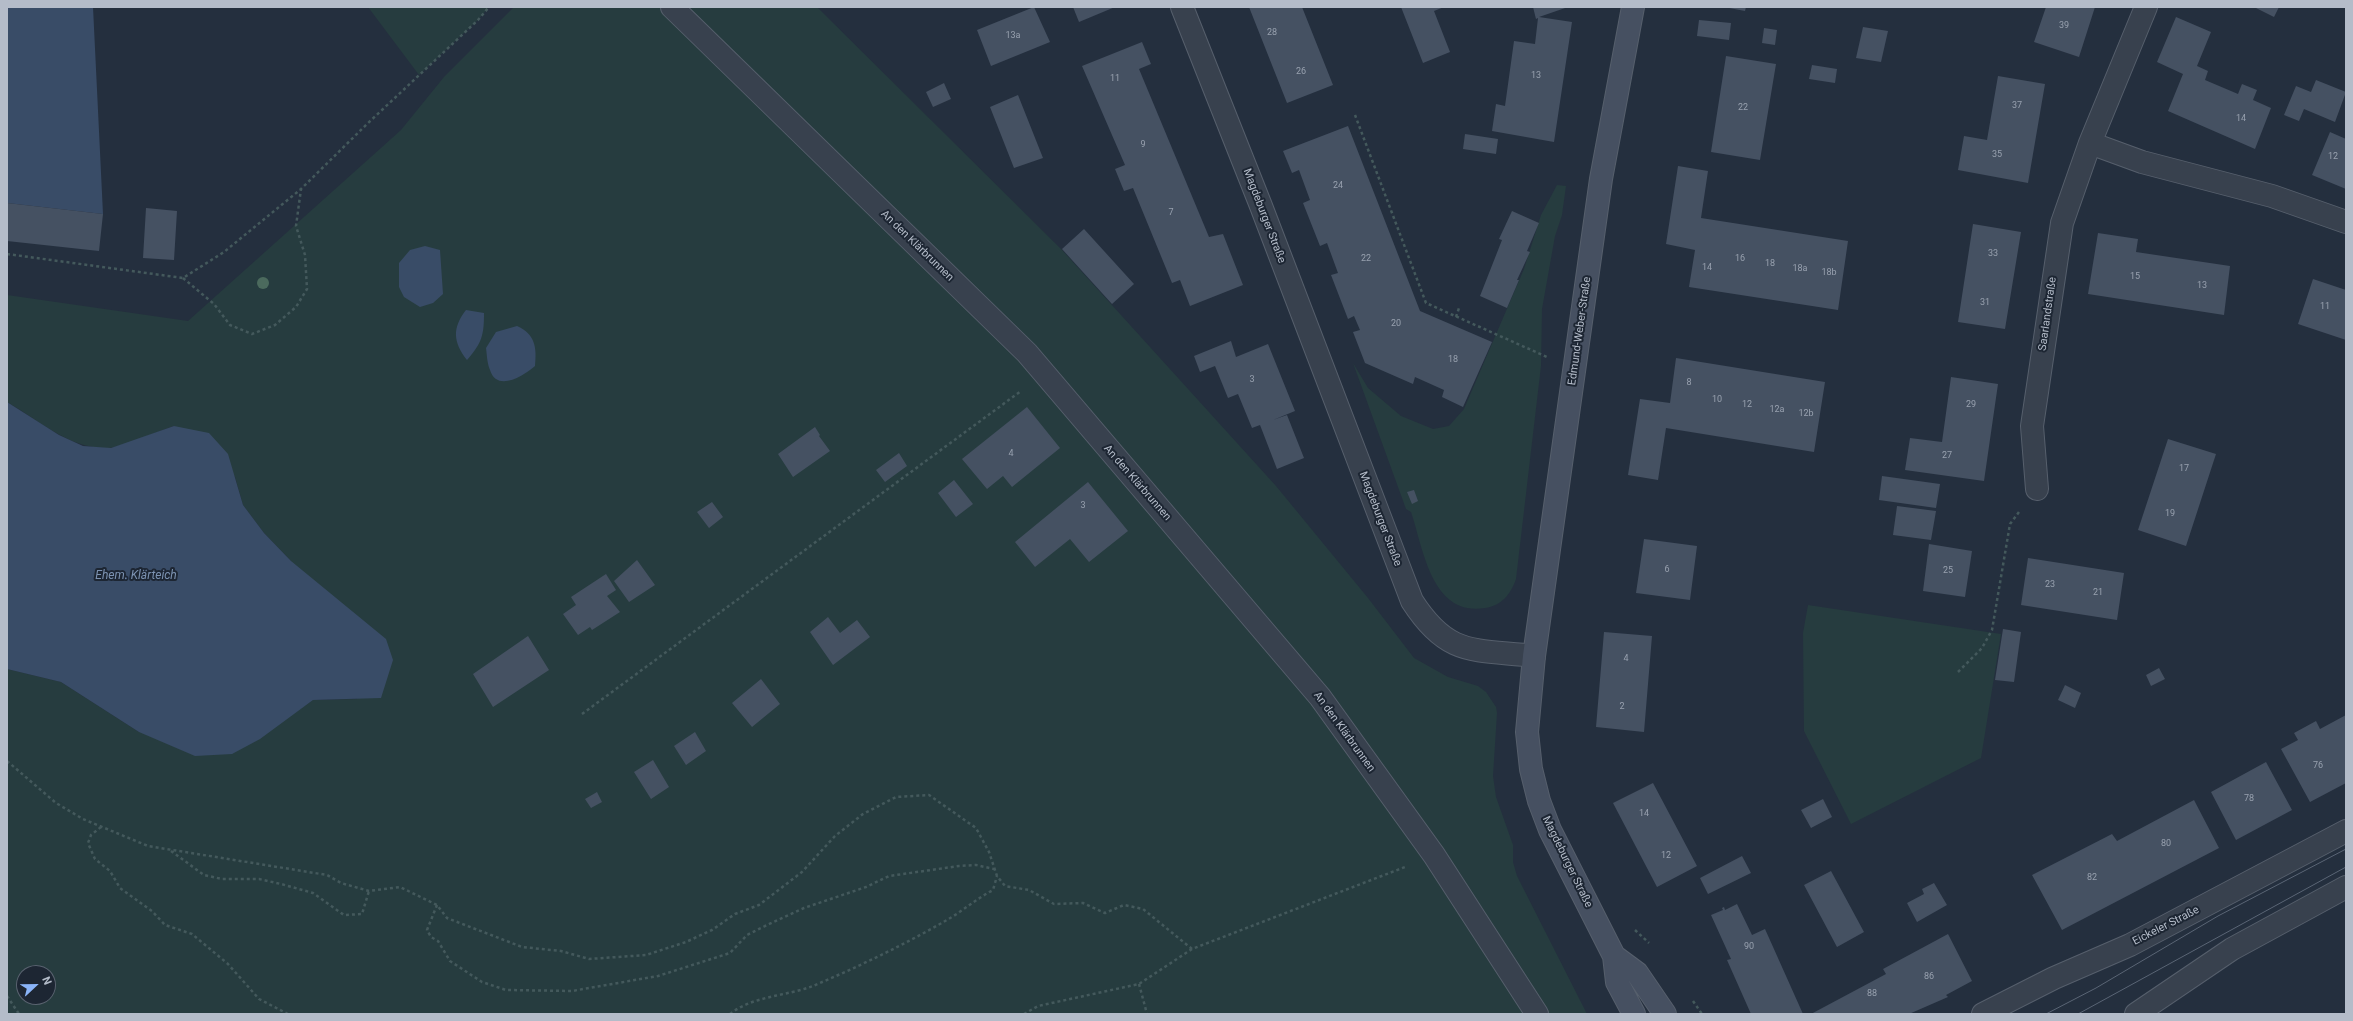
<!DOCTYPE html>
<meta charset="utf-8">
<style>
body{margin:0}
#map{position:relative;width:2353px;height:1021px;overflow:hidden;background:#242f3e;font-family:Roboto,sans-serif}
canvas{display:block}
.frame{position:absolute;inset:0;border:8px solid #b4bcc9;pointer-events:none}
.north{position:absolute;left:16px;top:965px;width:40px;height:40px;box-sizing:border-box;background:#1d2633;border:1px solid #59626f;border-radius:50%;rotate:68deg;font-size:11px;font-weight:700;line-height:16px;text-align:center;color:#b4bcc9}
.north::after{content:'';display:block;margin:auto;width:14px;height:18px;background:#8ab4f8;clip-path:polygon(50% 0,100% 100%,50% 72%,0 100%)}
</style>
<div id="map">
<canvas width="2353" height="1021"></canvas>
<div class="frame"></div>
<div class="north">N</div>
</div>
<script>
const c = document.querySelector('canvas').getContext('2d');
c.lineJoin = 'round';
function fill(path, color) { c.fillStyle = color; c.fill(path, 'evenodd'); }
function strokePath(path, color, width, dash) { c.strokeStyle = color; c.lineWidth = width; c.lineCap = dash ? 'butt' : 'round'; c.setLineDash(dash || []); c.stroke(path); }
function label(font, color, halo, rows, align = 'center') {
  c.font = font + ' Roboto,sans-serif'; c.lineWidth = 4; c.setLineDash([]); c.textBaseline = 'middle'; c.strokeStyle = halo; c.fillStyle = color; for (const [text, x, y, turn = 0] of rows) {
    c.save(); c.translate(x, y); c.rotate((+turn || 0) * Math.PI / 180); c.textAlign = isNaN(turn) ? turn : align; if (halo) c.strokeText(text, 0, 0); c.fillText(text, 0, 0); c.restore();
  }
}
const green = new Path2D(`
 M368 7H489L478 20 419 75Z
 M514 7H817L1062 250 1276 486 1368 598 1414 658 1448 677 1478 686 1486 692 1496 707 1497 713 1493 776 1496 797 1513 845V862L1517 876 1587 1014H7V669L61 682 139 732 288 717 313 700 357 699 291 561 264 533 243 505 235 477 174 426C159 431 122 447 109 448 70 450 39 420 7 402V295L188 321 401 130 444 77ZM24 973H48V997H24Z
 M1557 185 1566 186 1562 215 1555 236 1542 309 1541 366 1516 579C1511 594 1501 606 1485 608 1431 617 1423 547 1411 512L1406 509 1353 363 1368 388 1401 416 1433 429 1449 426 1464 409 1524 269 1541 215Z
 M1808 605 2001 634 1981 758 1851 824 1804 731 1803 633Z`);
const water = new Path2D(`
 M7 7H93L103 214 7 203Z
 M425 246 440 250 443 294 433 303 420 307 404 297 399 287V263L410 250Z
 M466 310 484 313C484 335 482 343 467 360 453 342 452 328 466 310Z
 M517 326C535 334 537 347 535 366 525 375 497 393 490 370 487 363 487 355 486 348L496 332Z
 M7 402 59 435 83 446 111 448 174 426 209 433 228 454 243 505 264 533 291 561 386 639 393 660 381 698 313 700 260 739 232 754 195 756 139 732 61 682 7 669Z`);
const building = new Path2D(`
 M1034 7 1050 42 991 66 977 30Z
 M1073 7H1115L1079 22Z
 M1249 7H1302L1333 85 1287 103Z
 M1401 7H1444L1434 11 1450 52 1423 63Z
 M1533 7H1568L1539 17 1572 22 1554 142 1492 131 1496 104 1505 106 1514 41 1535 44 1538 18 1536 19Z
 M1724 7H1746L1745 11Z
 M2046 7H2095L2079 57 2034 42Z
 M2254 7H2279L2274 17Z
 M2176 17 2211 32 2197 66 2208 71 2205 80 2238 94 2242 84 2257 90 2253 100 2271 108 2255 149 2168 111 2183 74 2157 62Z
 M1699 20 1731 23 1729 40 1697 36Z
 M1863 27 1888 31 1881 62 1856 58Z
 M1764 28 1777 30 1775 45 1762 43Z
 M1142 42 1151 64 1139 69 1209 237 1223 234 1243 285 1190 306 1180 280 1172 283 1133 188 1124 191 1115 169 1125 165 1082 66Z
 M1726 56 1776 64 1760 160 1711 152Z
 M1812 65 1837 69 1835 83 1809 79Z
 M1998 76 2045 84 2028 183 1958 170 1964 136 1987 140Z
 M2316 80 2346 92 2335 122 2304 109 2299 121 2284 115 2296 86 2311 92Z
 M944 83 951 99 933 107 926 92Z
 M1018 95 1043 158 1014 168 990 107Z
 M1348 126 1420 311 1492 342 1463 407 1442 397 1444 390 1415 377 1413 384 1365 363 1353 332 1360 330 1354 316 1348 319 1331 275 1338 273 1327 243 1320 246 1303 203 1310 200 1299 170 1292 173 1283 151Z
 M2330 132 2346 139V189L2312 175Z
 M1465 134 1498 139 1496 154 1463 149Z
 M1678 166 1708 171 1701 218 1848 241 1838 310 1689 287 1695 250 1666 244Z
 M7 203 103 214 99 251 7 241Z
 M146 208 177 211 174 260 143 258Z
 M1512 211 1539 223 1527 251 1530 252 1517 280H1519L1507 308 1480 296 1502 240 1499 239Z
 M1973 224 2021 232 2005 329 1958 322Z
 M1084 229 1134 284 1112 304 1062 249Z
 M2098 233 2138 239 2136 252 2230 266 2224 315 2088 294Z
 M2313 279 2346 290V340L2298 324Z
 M1231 341 1236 357 1268 344 1295 411 1273 420 1287 415 1304 458 1277 469 1260 425 1252 428 1238 394 1228 398 1215 366 1200 372 1194 356Z
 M1676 358 1825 382 1814 452 1666 428 1658 480 1628 475 1640 399 1670 403Z
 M1951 377 1998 384 1984 481 1905 470 1910 438 1942 442Z
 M1027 407 1060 448 1012 487 1003 476 987 489 962 459Z
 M815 427 820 435 819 436 830 451 793 477 778 454Z
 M2168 439 2216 454 2186 546 2138 530Z
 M899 453 907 466 885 482 876 470Z
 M1882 476 1940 484 1936 508 1879 500Z
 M954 480 973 504 956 517 938 493Z
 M1088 482 1128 531 1089 562 1070 539 1035 567 1015 542Z
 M1414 490 1418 501 1412 504 1407 492Z
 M712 502 723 517 709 528 697 512Z
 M1897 506 1936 511 1931 540 1893 535Z
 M1644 539 1697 546 1690 600 1636 593Z
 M1929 544 1972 551 1965 597 1923 591Z
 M2028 558 2124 573 2117 620 2021 605Z
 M637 560 655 585 629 602 614 581Z
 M606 574 616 590 607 596 620 612 592 630 590 627 578 635 563 614 576 605 571 597Z
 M828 617 840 633 857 620 870 637 833 665 810 632Z
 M2003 629 2021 632 2014 682 1995 680Z
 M1604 632 1652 636 1644 732 1596 727Z
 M528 636 549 670 493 707 473 674Z
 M2159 668 2165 679 2151 686 2146 675Z
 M761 679 780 704 752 727 732 703Z
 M2065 685 2081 693 2075 708 2058 700Z
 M2346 715V783L2310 802 2281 749 2298 740 2294 733 2316 721 2320 729Z
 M695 732 706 751 686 765 674 746Z
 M653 760 669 787 651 799 634 772Z
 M2266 762 2292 810 2236 840 2211 792Z
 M1653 783 1697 866 1657 887 1613 803Z
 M597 792 602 802 591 808 585 799Z
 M1823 799 1832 817 1811 828 1801 810Z
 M2194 800 2219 848 2062 930 2032 875 2112 834 2117 841Z
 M1742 856 1751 873 1708 894 1700 878Z
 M1831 871 1864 932 1837 947 1804 885Z
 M1934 883 1947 905 1917 922 1907 903 1924 894 1922 889Z
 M1737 904 1752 935 1765 929 1803 1014H1751L1727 960 1731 959 1711 915 1723 910 1722 908 1724 907 1725 910Z
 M1948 934 1972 981 1946 995 1948 997 1909 1014H1811L1886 974 1883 969Z`);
const path = new Path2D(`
 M1355 115 1426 303 1547 357
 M7 254 183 278 224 252 301 189 367 124 478 20 489 7
 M183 278 214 304 230 325 252 334 275 325 296 307 307 289 305 255 296 226 301 189
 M1456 317 1459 308
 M1958 672 1982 648 1992 630 2010 524 2019 512
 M582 714 1021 391
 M7 761 56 803 83 819 148 846 327 875 341 883 369 891 400 887 437 905 447 918 522 947 561 951 589 959 646 955 686 942 712 930 735 914 759 905 802 872 835 836 863 814 896 797 929 795 976 828 989 852 997 876 1005 886 1029 890 1054 904 1083 903 1105 913 1124 905 1143 909 1192 949
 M101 827 91 835 88 843 95 859 110 871 120 888 152 911 165 925 192 934 228 964 259 999 288 1014
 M171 851 204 875 222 879H259L281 884 313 893 344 915 362 914 369 891
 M437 905 427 930 431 937 438 941 450 961 482 982 506 990 572 991 658 976 730 953 747 935 765 926 804 908 866 887 889 876 959 866 976 865 994 869
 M1635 930 1649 943
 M1139 984 1147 1014
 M7 996 19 1014
 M1693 1001 1702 1014
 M730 1014C752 996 787 996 813 986 860 966 908 943 952 917 966 908 978 898 993 890L997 876
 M1024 1014 1038 1006 1139 984 1192 949 1405 867`);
const minor = new Path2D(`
 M672 7 1027 353 1320 697 1434 855 1537 1014
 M1182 7 1261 206 1412 601C1448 657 1473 649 1534 656
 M2090 143 2142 162 2272 196 2346 222
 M2037 489 2032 426 2062 223 2090 143 2146 7`);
const tertiary = new Path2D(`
 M1983 1014 2054 978 2130 945 2346 831
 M2136 1014 2232 949 2346 887`);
const secondary = new Path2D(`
 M1633 7 1601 179 1534 656 1527 732 1531 769 1539 801 1550 830 1614 956 1617 982 1634 1014
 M1614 956 1637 973 1665 1014`);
const tram = new Path2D(`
 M2046 1014 2096 988 2218 916 2346 849
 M2078 1014 2346 867`);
const trees = [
 [263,283]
];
const numberNames = [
 ["39",2064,26],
 ["28",1272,33],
 ["13a",1013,36],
 ["26",1301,72],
 ["13",1536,76],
 ["11",1115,79],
 ["37",2017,106],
 ["22",1743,108],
 ["14",2241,119],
 ["9",1143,145],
 ["35",1997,155],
 ["12",2333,157],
 ["24",1338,186],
 ["7",1171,213],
 ["33",1993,254],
 ["22",1366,259],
 ["16",1740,259],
 ["18",1770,264],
 ["14",1707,268],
 ["18a",1800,269],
 ["18b",1829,273],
 ["15",2135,277],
 ["13",2202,286],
 ["31",1985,303],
 ["11",2325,307],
 ["20",1396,324],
 ["18",1453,360],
 ["3",1252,380],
 ["8",1689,383],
 ["10",1717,400],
 ["12",1747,405],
 ["29",1971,405],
 ["12a",1777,410],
 ["12b",1806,414],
 ["4",1011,454],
 ["27",1947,456],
 ["17",2184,469],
 ["3",1083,506],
 ["19",2170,514],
 ["6",1667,570],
 ["25",1948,571],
 ["23",2050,585],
 ["21",2098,593],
 ["4",1626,659],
 ["2",1622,707],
 ["76",2318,766],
 ["78",2249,799],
 ["14",1644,814],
 ["80",2166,844],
 ["12",1666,856],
 ["82",2092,878],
 ["90",1749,947],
 ["86",1929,977],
 ["88",1872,994]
];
const streetNames = [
 ["Magdeburger Straße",1264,216,69],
 ["An den Klärbrunnen",917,246,44],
 ["Saarlandstraße",2048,314,-82],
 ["Edmund-Weber-Straße",1580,331,-82],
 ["An den Klärbrunnen",1137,483,49],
 ["Magdeburger Straße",1380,519,69],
 ["An den Klärbrunnen",1344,732,54],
 ["Magdeburger Straße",1567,862,64],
 ["Eickeler Straße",2166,926,-27]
];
const waterNames = [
 ["Ehem. Klärteich",136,576]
];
fill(green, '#263c3f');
fill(water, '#394c67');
fill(building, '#455162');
strokePath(minor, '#565f6c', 24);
strokePath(tertiary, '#565f6c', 24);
strokePath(secondary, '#565f6c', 24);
strokePath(path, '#44595c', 2.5, [3, 3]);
strokePath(minor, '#38414e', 22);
strokePath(tertiary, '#38414e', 22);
strokePath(secondary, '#465061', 22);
strokePath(tram, '#5a6575', 1);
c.fillStyle = '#4b6a5d';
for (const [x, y] of trees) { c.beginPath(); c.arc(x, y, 6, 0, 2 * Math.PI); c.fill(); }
label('9px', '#98a1af', null, numberNames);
label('11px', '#b4bcc9', '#1d2633', streetNames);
label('italic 12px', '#7c92b1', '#1d2633', waterNames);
</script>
